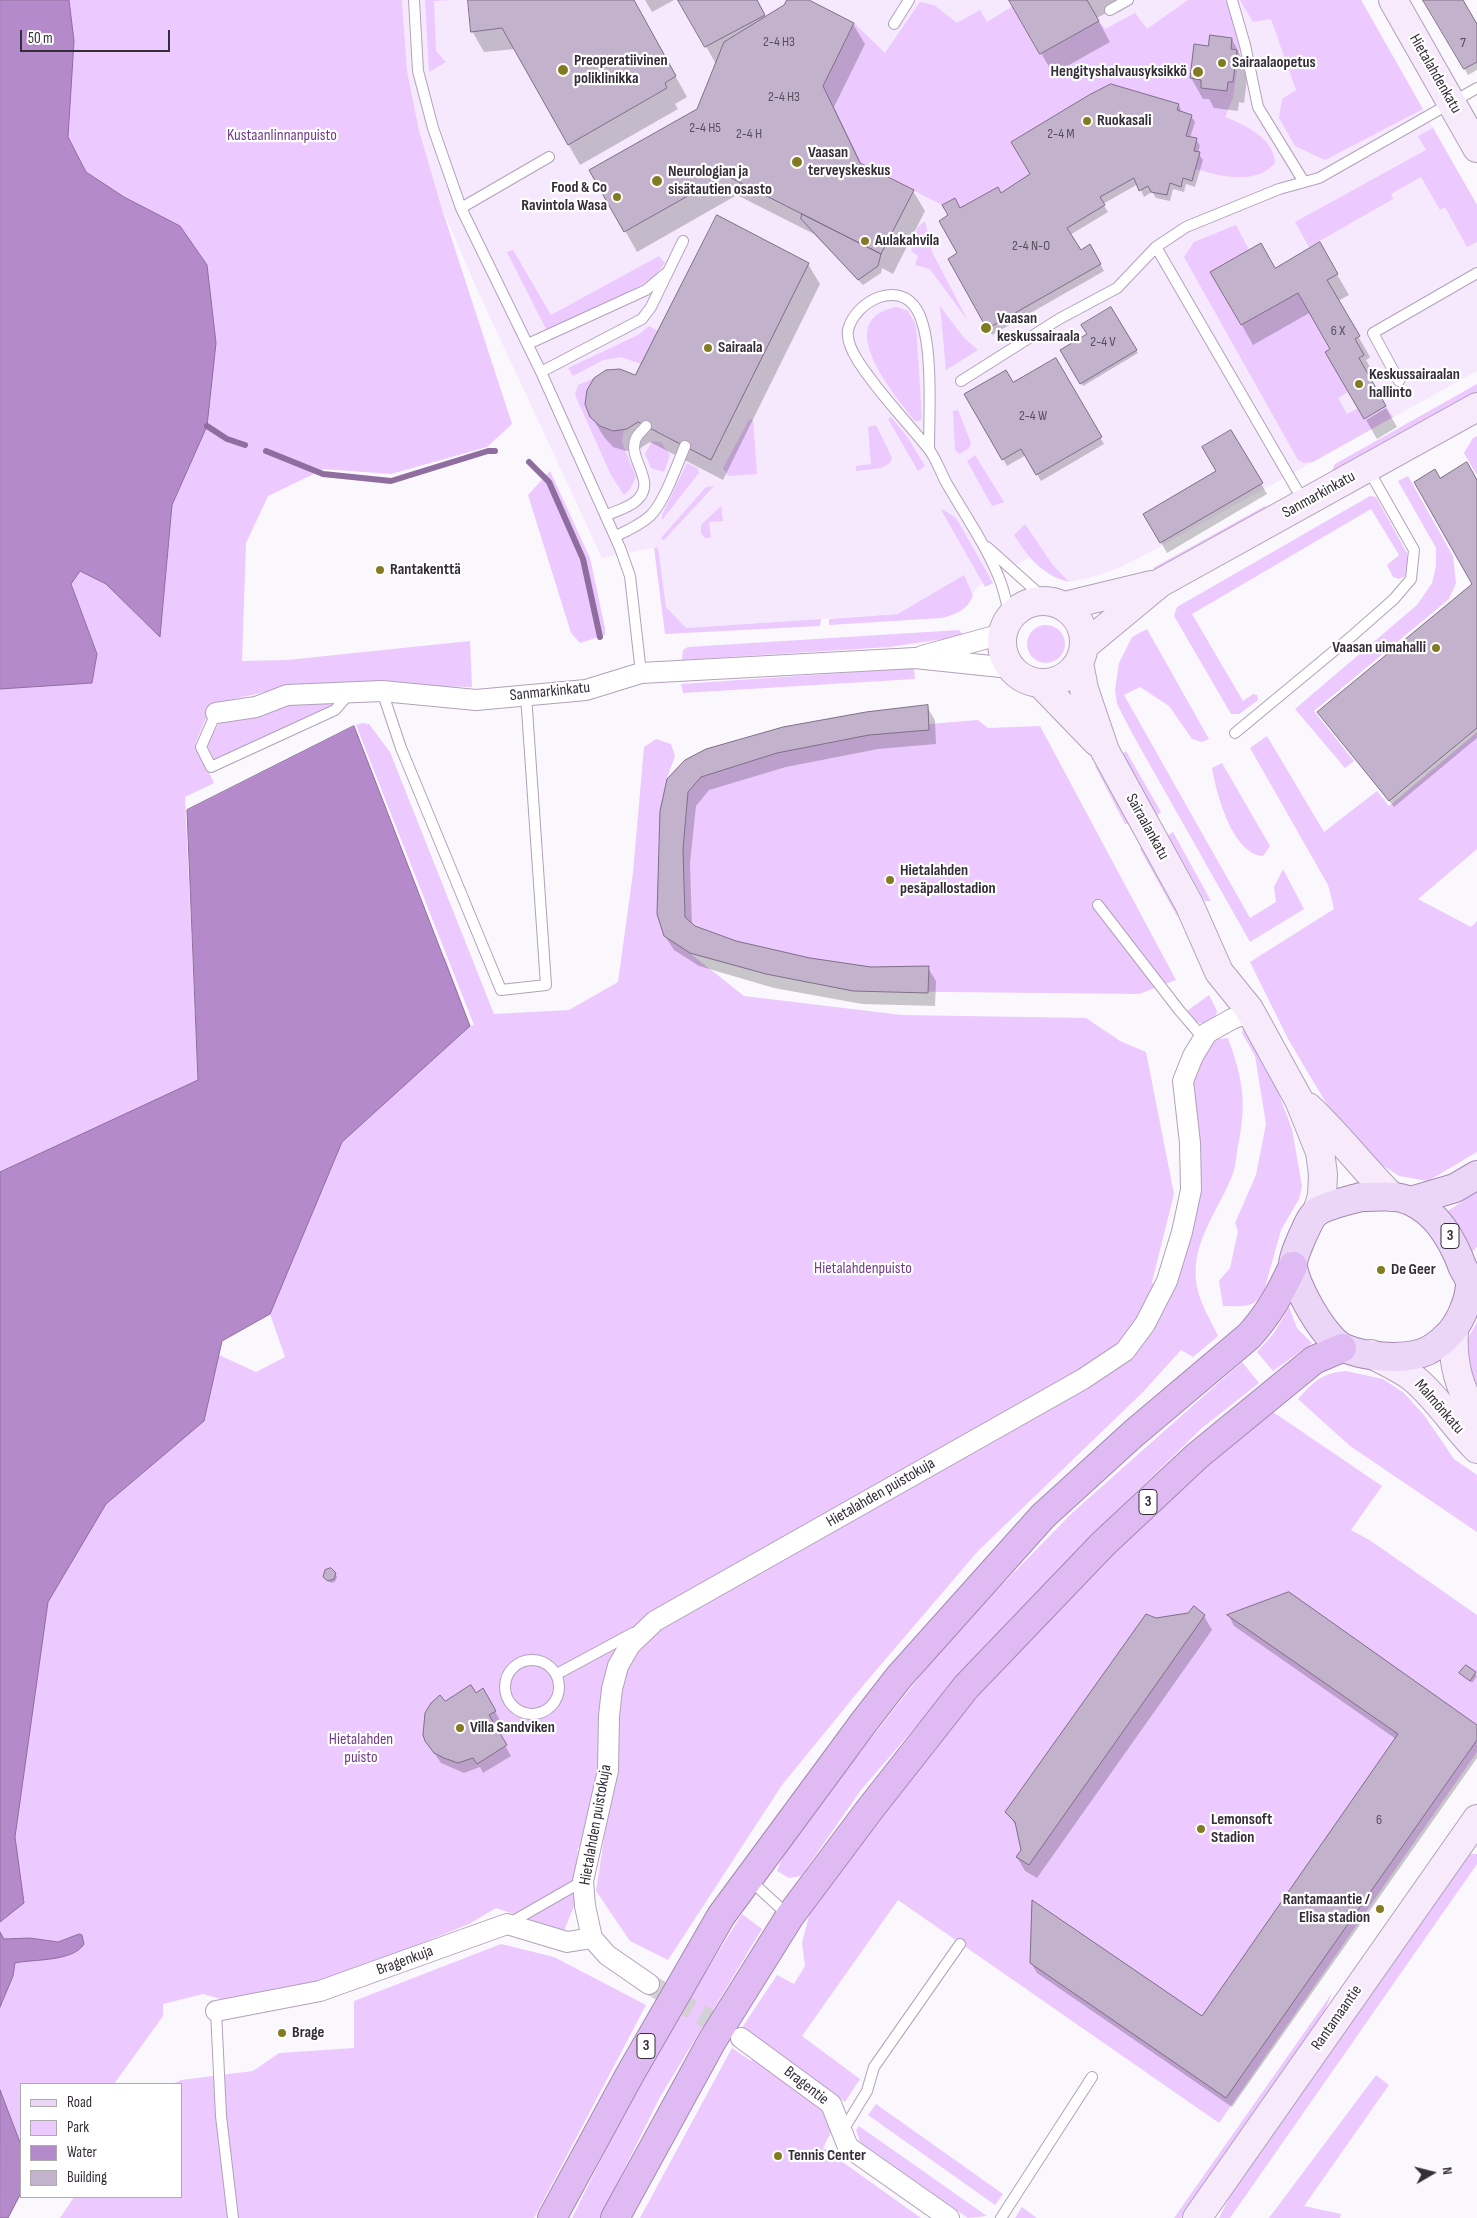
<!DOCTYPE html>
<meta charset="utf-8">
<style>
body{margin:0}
#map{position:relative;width:1477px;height:2218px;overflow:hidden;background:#fbf8fd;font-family:"Sofia Sans Condensed",sans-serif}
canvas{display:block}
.legend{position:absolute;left:20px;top:2083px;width:162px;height:115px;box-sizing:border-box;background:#fff;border:1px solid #aeabaf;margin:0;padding:6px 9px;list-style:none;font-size:15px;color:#352e38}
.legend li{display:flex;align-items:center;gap:10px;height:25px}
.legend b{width:25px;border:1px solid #aeabaf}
.north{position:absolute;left:1407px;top:2148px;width:50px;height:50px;-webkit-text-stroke:4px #fff;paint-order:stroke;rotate:82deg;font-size:14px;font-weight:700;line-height:20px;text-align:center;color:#352e38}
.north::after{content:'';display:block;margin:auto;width:18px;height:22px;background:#352e38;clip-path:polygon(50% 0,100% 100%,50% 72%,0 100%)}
.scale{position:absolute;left:20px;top:30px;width:150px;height:22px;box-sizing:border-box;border:2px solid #352e38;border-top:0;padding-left:6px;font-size:15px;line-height:18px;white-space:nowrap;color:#352e38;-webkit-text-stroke:4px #fff;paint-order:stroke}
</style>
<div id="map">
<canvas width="1477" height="2218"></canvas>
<ul class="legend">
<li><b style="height:6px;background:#ecd6f8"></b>Road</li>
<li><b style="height:14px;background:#ecc9fe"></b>Park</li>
<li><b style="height:14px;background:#b58acb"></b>Water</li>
<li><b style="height:14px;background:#c3b2cb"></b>Building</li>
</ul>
<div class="north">N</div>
<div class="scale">50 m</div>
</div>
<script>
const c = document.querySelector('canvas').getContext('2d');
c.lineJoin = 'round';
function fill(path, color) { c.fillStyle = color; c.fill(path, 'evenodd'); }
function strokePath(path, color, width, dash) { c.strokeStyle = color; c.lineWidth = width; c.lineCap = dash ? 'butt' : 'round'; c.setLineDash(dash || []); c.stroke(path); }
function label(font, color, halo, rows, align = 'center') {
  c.font = font + ' "Sofia Sans Condensed",sans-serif'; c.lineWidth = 4.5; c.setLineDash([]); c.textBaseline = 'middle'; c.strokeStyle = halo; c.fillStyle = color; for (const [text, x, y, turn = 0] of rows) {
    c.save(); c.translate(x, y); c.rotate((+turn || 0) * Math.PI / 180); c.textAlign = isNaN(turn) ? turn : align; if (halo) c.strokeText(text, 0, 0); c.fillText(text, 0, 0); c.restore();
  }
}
const built = new Path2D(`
 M402 0H1361L1477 205V371L1154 550 1119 568 1089 578 1069 582 1053 577 1029 558 982 583 957 610 686 628 666 607 658 547 602 558 475 285 441 206 419 130 407 71Z`);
const green = new Path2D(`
 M23 0H402L407 71 419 130 441 206 512 424 487 447 391 474 324 469 268 496 246 543 242 661 287 660 470 641 472 687 300 684 212 704 195 744 214 783 185 797 198 1080 0 1172V689L92 683 97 654 71 584 80 570 106 584 160 637 172 504 184 478 93 266Z
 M425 0H451L434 1 436 51 446 62 429 72Z
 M1188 0H1225L1228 5 1240 47 1233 98 1225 117C1245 125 1274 138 1275 163 1255 186 1220 176 1195 169L1200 153 1194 151 1197 139 1186 136 1192 115 1177 110 1179 104 1111 84 1089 95 1011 142 1030 174 1001 193 998 187 960 208 955 198 942 205 860 163 823 86 854 23 885 53 920 2 934 5 957 23 980 10 987 22 1013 6 1040 54 1099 21 1105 29 1135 13 1147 29Z
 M1240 0H1361L1423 109 1325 160 1295 146 1279 118 1282 99 1296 90 1271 19 1253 22Z
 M1433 128 1477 205V242L1467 247 1445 207 1440 210 1421 177 1391 194 1393 199 1309 247 1295 222 1426 150 1418 136Z
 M925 221 932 252 968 321 930 269 915 265 918 256 911 251 917 228Z
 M1236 225 1249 250 1211 272 1240 325 1298 293 1330 349 1326 352 1348 392 1338 398 1347 414 1358 408 1364 419 1386 406 1393 417 1313 462 1304 463 1298 460 1184 257 1194 242Z
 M513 250 551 315 659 256 665 263 652 279 599 307 547 331 507 252Z
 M940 306 964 338 978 350 946 370Z
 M897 307 908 311 916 325 922 418 920 421H915C893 393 830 319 897 307Z
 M649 326 658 331 641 364 621 357 603 360 573 376 568 368 638 335Z
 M594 378C578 405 590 434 624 429L622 442 636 477 630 489 624 495 611 475 575 395 578 385Z
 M1477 384V392L1330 476 1335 464Z
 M958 410 971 443 969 448 959 454 955 450 953 411Z
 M891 417 908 438 925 466 918 471 888 419Z
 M753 419 757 474 728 476 723 468 749 420Z
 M876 425 892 458 890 463 881 468 856 471V466L871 464 868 427Z
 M1477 436V474H1476L1464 453 1473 438Z
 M652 441 661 442 670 455 664 472 651 468 645 454Z
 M975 455 1004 502 992 506 967 461Z
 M687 463 697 468 699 473 662 520V515Z
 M550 471 590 558 605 628V635L580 643 571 633 528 495Z
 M1408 476 1453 556 1456 583 1449 599 1314 711 1354 761 1345 768 1295 709 1417 605 1432 583 1436 566V548L1398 481Z
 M714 486 664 540 661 538 706 487Z
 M1370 496 1376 497 1407 553 1408 565 1405 576 1399 579 1393 577 1387 565 1399 555 1371 509 1192 614 1243 701 1253 694 1257 695 1258 700 1239 714H1231L1174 616 1177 607Z
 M721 506 723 521 709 522 711 538H705L701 533V525Z
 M1265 506 1268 511 1158 574 1153 568Z
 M940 508 956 518 993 583 985 587Z
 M1025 524 1052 564 1069 582C1041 574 1029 558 1014 535Z
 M658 547 666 607 686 628 821 619 820 626 665 634 654 548Z
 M964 575 973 596C967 610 957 614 942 618L829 625V619L898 614Z
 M1027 644a19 19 0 1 1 38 0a19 19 0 1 1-38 0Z
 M1147 629 1209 739 1202 742 1192 739 1169 706 1140 687 1124 695 1250 918 1276 902 1274 887 1283 869 1304 909 1250 942 1133 735 1117 704 1115 690 1119 663 1132 637Z
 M959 630 965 636 889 647 682 660 683 650 688 647Z
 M914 668 915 679 683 693 681 684Z
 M291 700 333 702 331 708 214 760 207 745 222 718Z
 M928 705 929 724 978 720 988 728 1040 726 1176 980 1139 994 853 991 766 974 691 954 744 996 902 1015 1086 1018 1120 1041 1146 1052 1174 1194 1152 1282 1165 1308 1198 1190 1201 1147 1194 1094 1193 1072 1199 1058 1217 1039 1228 1038C1243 1080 1247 1102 1238 1146 1236 1156 1236 1167 1232 1176 1217 1213 1189 1245 1197 1287 1200 1303 1211 1321 1218 1336L1193 1357 1181 1350 1143 1392 978 1551 866 1682 782 1785 668 1960 630 1941 596 1891 606 1826 578 1848 574 1906 564 1931 496 1908 469 1924 311 1988 221 1999 203 1994 163 2004V2016L114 2084H21V2145L17 2135 0 2137V1613L445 957 470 1026 474 1025 356 725 362 723 369 724 390 752 494 1014 569 1010 618 982 633 873 644 747 656 739 671 744 675 756 667 778 685 760 706 749 784 727 866 712ZM270 1314 285 1357 256 1372 219 1355 222 1340Z
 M1477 732V849L1418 899 1471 927 1477 921V1152L1428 1181 1399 1176 1361 1151 1326 1103 1288 1039 1250 962 1334 909 1328 885 1250 748 1267 736 1324 832 1377 791 1389 806Z
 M1126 751 1161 812 1156 816 1122 754Z
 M1222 763 1270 846 1263 856C1232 854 1216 792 1212 768Z
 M1100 765 1130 824H1125L1095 766Z
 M1173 832 1211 901H1205L1168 835Z
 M1144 844 1183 913 1177 916 1140 849Z
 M1209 995 1217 1011 1216 1015 1205 1024 1197 1022 1187 1011Z
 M1245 1024 1266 1060 1292 1129 1302 1186 1299 1199 1281 1230 1264 1291C1253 1310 1242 1306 1223 1306L1219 1281 1230 1268 1238 1231 1235 1223 1256 1175 1266 1124 1255 1056 1242 1033Z
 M1477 1192V1247L1470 1254 1446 1212Z
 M1289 1307 1297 1328 1312 1343 1273 1371 1257 1352 1274 1333Z
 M1477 1322V1403L1464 1345Z
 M1242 1362 1259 1383 1202 1428 1086 1541 985 1646 861 1790 801 1876 789 1878 777 1871 788 1843 952 1636 1072 1513Z
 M1346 1371 1383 1379 1404 1393 1424 1415 1454 1459 1477 1475V1532L1350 1446 1298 1399C1314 1381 1322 1373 1346 1371Z
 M1273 1412 1382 1486 1351 1530 1371 1541 1477 1615V1752L1219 2123 898 1900 802 2036 860 2079 845 2102 784 2058 831 2115 834 2126 823 2148 921 2218H640L732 2048 751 2061 762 2042 741 2029 777 1975 794 1984 805 1966 802 1943 810 1912 868 1830 964 1712 1067 1598 1135 1531 1231 1444Z
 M1470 1854H1477V1864L1230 2218H1219L1242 2172 1463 1856Z
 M742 1914 762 1929 660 2097 600 2218H572L648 2065Z
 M501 1944 554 1957 646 2005 534 2218H60L74 2197H181V2084H172L181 2080 253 2071 279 2053 354 2048V2001Z
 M1332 1993 1320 2022 1181 2218H1174Z
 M1376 2075 1389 2085 1304 2206 1341 2214 1340 2218H1269Z
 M876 2104 1003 2194 995 2205 868 2115Z
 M859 2126 987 2216 968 2218 860 2142 856 2130Z
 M1022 2207 1037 2218H1015Z`);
const water = new Path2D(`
 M0 0H69L74 41 68 137 86 172 124 197 180 226 207 265 216 343 207 426 172 505 160 637 106 584 80 571 71 584 97 654 92 683 0 689Z
 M354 726 470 1026 342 1142 270 1314 222 1341 204 1421 106 1504 48 1602 15 1837 24 1903 0 1922V1172L198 1080 187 810Z
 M0 1932 4 1939 30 1938 58 1942 79 1934 82 1935 84 1944C73 1962 33 1959 15 1963L13 1976 0 2007Z
 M0 2090 21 2145V2193L8 2218H0Z`);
const shadow = new Path2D(`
 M470 0H633L687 97 675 104 678 109 580 165 515 49 484 52 472 31Z
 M645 0H674L652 12Z
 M680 0H757L766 18 785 6 788 0H806L853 24 865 44 834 107 862 165 913 191 925 211 893 274 882 268 881 273 863 285 814 234 737 195 637 252 591 170 698 110 716 64Z
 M1011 0H1129L1097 18 1110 42 1053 74Z
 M1425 0H1462L1477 26V70L1468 75Z
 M1232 39 1248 71 1244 103 1239 102 1238 111 1214 108 1209 99H1203L1191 78 1210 47Z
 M1179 105 1182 113 1191 116 1195 122 1190 138 1196 139 1200 146 1198 153 1203 160 1195 187 1186 184 1184 192 1173 189 1170 201 1156 198 1152 192 1144 197 1138 184 1103 204 1108 212 1070 235 1080 251 1090 246 1104 271 992 335 950 260 959 254 960 210 1001 194Z
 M1319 244 1349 295 1338 301 1370 357 1366 360 1375 376 1369 379 1331 350 1311 312 1253 345 1212 272 1274 270Z
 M808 264 820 284 723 480 650 442 639 449 626 451 613 447 604 437 591 416 636 377Z
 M1111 309 1138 353 1083 386 1061 351 1088 334Z
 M1056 360 1104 444 1041 481 1026 455 1007 466 966 395 1013 384Z
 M1386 408 1397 427 1377 439 1366 420Z
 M1231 431 1267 494 1167 553 1145 514 1218 471Z
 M1439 480 1477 483V738L1394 807 1319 712 1474 584Z
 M927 707 935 720 936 744 878 749 786 767 709 790 696 806 690 863 692 925 736 942 810 959 871 968H928L936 981 935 1006 862 1004 774 988 699 966 674 950 665 936 668 780Z
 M335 1574 337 1577 335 1582 331 1583 327 1580Z
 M1194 1607 1204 1616 1212 1630 1037 1878 1025 1871 1017 1857 1023 1851 1018 1829 1007 1812Z
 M1229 1616 1477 1727V1758L1232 2107 1037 1973 1031 1963 1202 2017 1396 1739 1234 1626Z
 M1461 1673H1475L1477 1676 1472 1683Z
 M483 1690 501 1722 494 1726 511 1756 483 1773 480 1767 464 1773 441 1763 433 1751 426 1740 424 1722 426 1714 444 1703 476 1695Z`);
const stream = new Path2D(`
 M207 426 227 439 245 445
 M266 451 323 474 391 481 488 451H495
 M529 462 549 482 583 559 600 637`);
const building = new Path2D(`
 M468 0H634L676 76 665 83 667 88 568 145 502 28 471 32Z
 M678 0H757L765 15 705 47Z
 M787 0H809L854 23 823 86 860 163 914 190 881 254 725 175 624 232 589 170 697 109 724 42 784 5Z
 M1009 0H1087L1099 21 1040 54Z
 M1423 0H1463L1477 24V62L1464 69Z
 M1210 35 1232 38 1231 49 1237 50 1233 82H1228L1227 91 1201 88V80L1190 78 1194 44 1208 46Z
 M1111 84 1179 104 1177 110 1192 115 1186 136 1197 138 1194 151 1200 152 1192 181 1183 178 1181 187 1170 183 1167 195 1151 192 1148 186 1139 191 1134 178 1100 197 1105 205 1067 228 1081 250 1090 244 1101 264 987 329 948 259 957 253 939 221 948 215 942 205 955 198 960 208 998 187 1001 193 1030 174 1011 142 1089 95Z
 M802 214 881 254 878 266 858 280 801 219Z
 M717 215 809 263 711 460 638 422 627 429 613 431 600 426 590 417 585 404 587 390 594 378 606 370 620 369 635 375Z
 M1320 242 1338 274 1327 280 1360 336 1355 339 1364 355 1359 358 1386 406 1364 419 1325 352 1330 349 1298 293 1241 325 1210 272 1261 243 1275 268Z
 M1111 307 1137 350 1080 384 1060 350 1087 334 1081 325Z
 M1056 358 1102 437 1036 475 1021 449 1002 460 964 394 1006 370 1013 382Z
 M1231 430 1263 483 1160 543 1143 514 1216 471 1202 447Z
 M1467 462 1477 480V728L1389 801 1317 712 1472 584 1414 482 1435 469 1440 478Z
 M928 705 929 730 869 735 777 753 701 777 688 792 683 849 685 917 695 926 736 941 810 958 871 967 929 966 928 993 853 991 766 974 690 953 664 936 657 914 660 811 667 779 685 760 706 749 783 727 866 712Z
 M331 1568 336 1573 334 1579 328 1581 323 1577 325 1570Z
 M1289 1592 1477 1725V1740L1226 2098 1030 1963 1032 1900 1202 2016 1398 1734 1227 1615Z
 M1194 1606 1205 1615 1029 1865 1016 1857 1021 1850 1015 1822 1005 1812 1146 1614 1156 1618 1188 1613Z
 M1466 1665 1476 1672 1470 1681 1459 1673Z
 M471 1685 476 1693 483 1688 496 1711 489 1715 507 1745 477 1764 473 1758 458 1763 444 1758 434 1753 425 1741 423 1735 425 1713 431 1703 440 1695 445 1701Z`);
const streetTunnel = new Path2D(`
 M649 1984 733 2033`);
const lane = new Path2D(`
 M414 0 418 71 433 128 461 208 541 372 620 548 630 576 641 673
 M1232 0 1245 45 1258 107 1304 182
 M1110 10 1128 0
 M894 24 909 0
 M461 208 549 157
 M1156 247 1304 502
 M528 344 646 290 665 274
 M541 372 642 319 651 307 683 241
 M961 381 1059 319 1117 288 1156 247 1186 227 1279 189 1319 178 1477 88
 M1399 381 1373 333 1477 273
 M929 449C929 414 934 339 917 310 899 279 855 301 848 330 846 341 853 353 858 361 880 395 903 417 927 447 936 457 940 472 947 484 966 517 988 548 1001 583 1005 594 1007 606 1010 616
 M607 515C616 511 628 508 636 501 659 482 626 459 636 438 638 434 643 430 646 426
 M616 536C627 531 640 525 650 516 664 503 677 465 685 446
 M987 547 1046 600
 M382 691 401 748 501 990 546 985 526 695
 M216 713 201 747 211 767 335 710 349 694
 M1235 733 1352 636 1394 599 1411 579 1414 550 1368 469
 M1098 905 1179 1010 1204 1039
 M505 1687a27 27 0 1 1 54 0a27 27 0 1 1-54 0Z
 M557 1674 633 1633
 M750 1880 789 1916
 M508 1924 583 1881
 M216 2011 221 2116 233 2218
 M842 2132 867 2091 874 2067 960 1944
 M1001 2218 1092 2077`);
const street = new Path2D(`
 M922 656 1002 634
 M216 713 256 707 287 695 382 691 476 700 586 690 641 673 915 658 1010 668
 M649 1984 607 1955 592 1938 585 1906 583 1881 608 1770 609 1716 612 1689 618 1666 630 1645 655 1621 1083 1379 1125 1351 1145 1324 1167 1281 1182 1232 1191 1190 1190 1143 1183 1081 1193 1056 1207 1033 1232 1019 1250 1012
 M216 2011 320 1991 507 1924 567 1942 592 1938
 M741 2038 831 2104 848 2147 949 2218`);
const secondary = new Path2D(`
 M1393 0 1477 148
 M1002 642a41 41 0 1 1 82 0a41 41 0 1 1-82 0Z
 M1064 606 1151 585
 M1084 646 1160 583 1477 407
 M1079 663 1084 689 1105 751 1189 904 1219 972 1249 1009 1299 1100 1320 1152 1323 1174 1322 1196 1317 1212
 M1040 683 1097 742
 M1308 1107C1338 1135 1363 1168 1392 1197
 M1454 1330C1452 1364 1459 1389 1477 1417
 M1371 1354C1384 1361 1400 1368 1412 1377 1437 1397 1454 1426 1477 1449
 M1197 2218 1477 1819`);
const primary = new Path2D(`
 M1361 1197C1377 1197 1395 1194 1410 1201 1438 1213 1453 1241 1463 1268 1466 1273 1470 1280 1470 1285 1469 1302 1459 1325 1447 1336 1440 1343 1432 1350 1422 1353 1400 1360 1365 1357 1344 1348 1325 1340 1294 1285 1293 1265 1293 1256 1299 1245 1302 1237 1306 1229 1311 1215 1318 1211 1331 1204 1347 1201 1361 1197Z
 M1411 1201 1455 1188 1477 1175`);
const highway = new Path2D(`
 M552 2218 629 2076 721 1916 864 1722 899 1677 1043 1516 1133 1434 1249 1336C1269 1314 1281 1292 1293 1266
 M615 2218 712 2041 790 1916 870 1809 966 1687 1103 1544 1197 1456 1314 1360 1342 1348`);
const markers = [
 [1222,63,5,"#837b22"],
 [563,70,6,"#837b22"],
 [1198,72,6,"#837b22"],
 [1087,121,5,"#837b22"],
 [797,162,6,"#837b22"],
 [657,181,6,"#837b22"],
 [617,197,5,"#837b22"],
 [865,241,5,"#837b22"],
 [986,328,6,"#837b22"],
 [708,348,5,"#837b22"],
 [1359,384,5,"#837b22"],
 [380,570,5,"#837b22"],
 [1436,648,5,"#837b22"],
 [890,880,5,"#837b22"],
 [1381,1270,5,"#837b22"],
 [460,1728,5,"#837b22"],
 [1201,1829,5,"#837b22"],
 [1380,1909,5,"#837b22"],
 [282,2033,5,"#837b22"],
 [778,2156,5,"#837b22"]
];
const numberNames = [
 ["2-4 H3",779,42],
 ["7",1463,43],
 ["2-4 H3",784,97],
 ["2-4 H5",705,128],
 ["2-4 H",749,134],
 ["2-4 M",1061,134],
 ["2-4 N-O",1031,246],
 ["6 X",1338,331],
 ["2-4 V",1103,342],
 ["2-4 W",1033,416],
 ["6",1379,1820]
];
const shields = [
 [1450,1236,18],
 [1148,1502,18],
 [646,2046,18]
];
const shieldNames = [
 ["3",1450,1236],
 ["3",1148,1502],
 ["3",646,2046]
];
const poiNames = [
 ["Preoperatiivinen",574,61],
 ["poliklinikka",574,79],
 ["Sairaalaopetus",1232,63],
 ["Hengityshalvausyksikkö",1187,72,"right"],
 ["Ruokasali",1097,121],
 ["Vaasan",808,153],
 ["terveyskeskus",808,171],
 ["Neurologian ja",668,172],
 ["sisätautien osasto",668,190],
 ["Food & Co",607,188,"right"],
 ["Ravintola Wasa",607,206,"right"],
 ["Aulakahvila",875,241],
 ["Vaasan",997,319],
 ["keskussairaala",997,337],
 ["Sairaala",718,348],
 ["Keskussairaalan",1369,375],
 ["hallinto",1369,393],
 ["Rantakenttä",390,570],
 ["Vaasan uimahalli",1426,648,"right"],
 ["Hietalahden",900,871],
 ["pesäpallostadion",900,889],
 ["De Geer",1391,1270],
 ["Villa Sandviken",470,1728],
 ["Lemonsoft",1211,1820],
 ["Stadion",1211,1838],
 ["Rantamaantie /",1370,1900,"right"],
 ["Elisa stadion",1370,1918,"right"],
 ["Brage",292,2033],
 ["Tennis Center",788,2156]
];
const streetNames = [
 ["Hietalahdenkatu",1435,74,60],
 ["Sanmarkinkatu",1319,495,-29],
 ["Sanmarkinkatu",550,692,-6],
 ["Sairaalankatu",1147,827,61],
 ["Malmönkatu",1439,1407,49],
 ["Hietalahden puistokuja",881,1493,-30],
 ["Hietalahden puistokuja",596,1825,-80],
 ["Bragenkuja",405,1961,-20],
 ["Rantamaantie",1337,2018,-55],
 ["Bragentie",806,2086,38]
];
const parkNames = [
 ["Kustaanlinnanpuisto",282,136],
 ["Hietalahdenpuisto",863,1269],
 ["Hietalahden",361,1740],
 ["puisto",361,1758]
];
fill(built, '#f6e9fd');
fill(green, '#ecc9fe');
fill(water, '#b58acb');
strokePath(water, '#8f6e9f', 1);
fill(shadow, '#0003');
strokePath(stream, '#8f6e9f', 6);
fill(building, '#c3b2cb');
strokePath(building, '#7f6f87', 1);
strokePath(streetTunnel, '#d3d0d6', 20, [20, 10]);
strokePath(lane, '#b2a1ba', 12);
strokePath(street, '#b2a1ba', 22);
strokePath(secondary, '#b2a1ba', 30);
strokePath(primary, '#a489b2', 30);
strokePath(highway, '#a489b2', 30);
strokePath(lane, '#fff', 10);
strokePath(street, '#fff', 20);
strokePath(secondary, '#f6eafb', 28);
strokePath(primary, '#ecd6f8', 28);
strokePath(highway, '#e0baf3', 28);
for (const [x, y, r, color] of markers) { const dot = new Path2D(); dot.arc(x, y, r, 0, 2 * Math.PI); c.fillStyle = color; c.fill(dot); strokePath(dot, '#fff', 2); }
label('14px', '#584f5d', null, numberNames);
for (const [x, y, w] of shields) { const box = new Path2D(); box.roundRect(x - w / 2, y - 12.5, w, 25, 4); c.fillStyle = '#fff'; c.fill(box); strokePath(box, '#352e38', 1); }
label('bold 15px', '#352e38', null, shieldNames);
label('bold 16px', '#352e38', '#fff', poiNames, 'left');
label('16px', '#352e38', '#fff', streetNames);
label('16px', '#733c8b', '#fff', parkNames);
</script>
